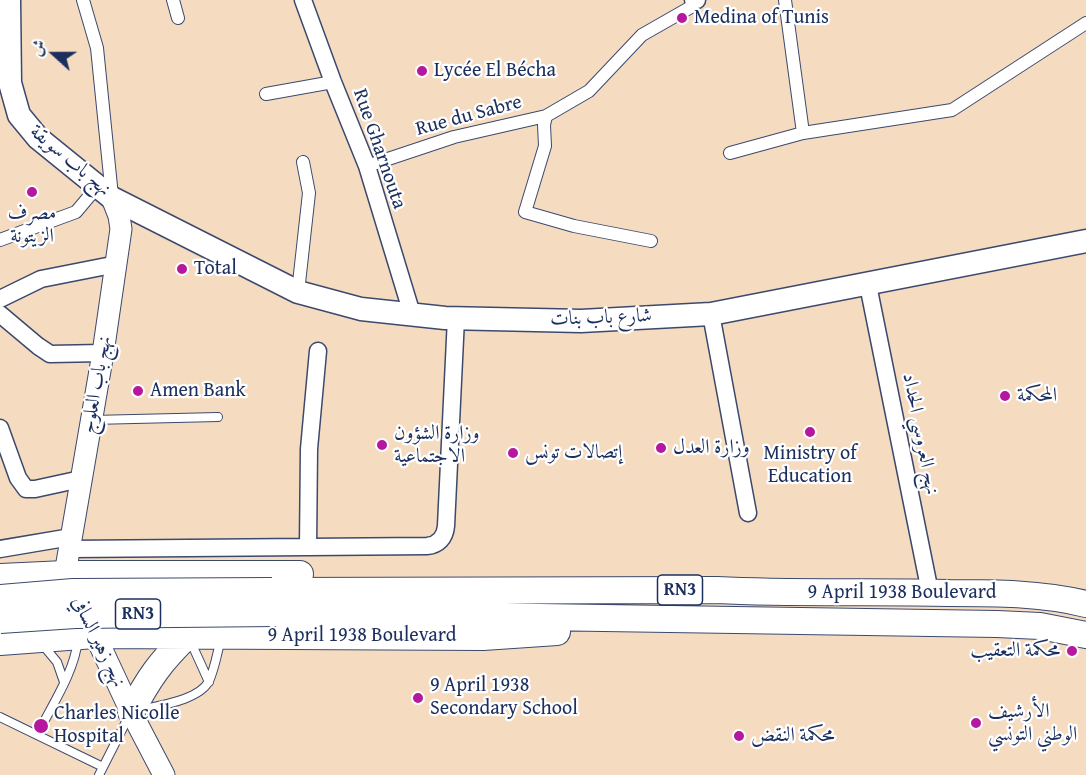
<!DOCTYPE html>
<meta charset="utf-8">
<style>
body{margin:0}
#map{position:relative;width:1086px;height:775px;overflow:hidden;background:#f5dcc1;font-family:"Gentium Book Plus",Amiri,serif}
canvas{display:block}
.north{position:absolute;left:24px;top:24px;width:60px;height:60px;-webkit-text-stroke:4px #fff;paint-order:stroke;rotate:291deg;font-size:16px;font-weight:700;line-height:24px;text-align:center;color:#1b2f5e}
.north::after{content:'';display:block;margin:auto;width:21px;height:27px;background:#1b2f5e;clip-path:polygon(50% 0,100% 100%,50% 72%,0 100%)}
</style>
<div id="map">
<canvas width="1086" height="775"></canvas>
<div class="north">ش</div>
</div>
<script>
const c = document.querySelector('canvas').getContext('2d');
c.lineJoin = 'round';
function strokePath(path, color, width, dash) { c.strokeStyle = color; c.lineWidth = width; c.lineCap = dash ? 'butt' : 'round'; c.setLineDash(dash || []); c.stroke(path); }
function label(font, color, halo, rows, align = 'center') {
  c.font = font + ' "Gentium Book Plus",Amiri,serif'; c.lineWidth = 4.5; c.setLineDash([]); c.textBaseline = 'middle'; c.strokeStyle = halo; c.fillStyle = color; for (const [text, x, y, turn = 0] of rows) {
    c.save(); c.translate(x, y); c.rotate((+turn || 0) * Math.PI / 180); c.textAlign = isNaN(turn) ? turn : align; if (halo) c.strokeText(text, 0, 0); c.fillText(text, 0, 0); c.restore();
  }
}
const service = new Path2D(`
 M92 420 218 417
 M189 638 209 682
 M42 644 57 662 64 682
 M0 717 103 767
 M37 735C52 705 74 673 78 640
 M99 775 131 712C153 706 198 702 209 681 215 668 217 653 221 639`);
const pedestrian = new Path2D(`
 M83 0 97 48 112 196
 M173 0 178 18
 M266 94 333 82
 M546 116 544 125 545 146 525 212 574 226 651 241
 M803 133 952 110 1086 23
 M730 153 803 133 785 0
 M367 166 454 137 546 116 589 91 642 35 691 7 696 1
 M0 240 76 212 97 187
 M298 292 309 193 303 162`);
const minor = new Path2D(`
 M303 0 333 82 367 166 412 314
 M693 0H697
 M868 285 930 592
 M0 299 41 279 117 264
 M0 314 38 346 50 354 103 353
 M711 314 748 513
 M0 428 18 478 26 489H35L81 479
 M308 547 309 449 318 351
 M0 549 71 537
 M69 549 427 546C438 545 445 538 446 526L456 318`);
const tertiary = new Path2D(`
 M72 589 65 574 103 353 121 229 119 216 112 198
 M89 622 131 712 164 775`);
const secondary = new Path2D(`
 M9 0 10 83 19 115 38 138 112 198 298 292 361 309 445 318 581 321 711 314 1086 241`);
const primary = new Path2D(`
 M0 577 65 574H300
 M272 591 717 590C795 594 872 591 950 593 995 593 1041 593 1086 604
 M276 613 997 624 1040 626 1086 635
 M0 642 95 635 483 637 557 632
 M131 712C149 678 160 662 188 635`);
const primaryBridge = new Path2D(`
 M0 598 73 592 272 591
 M0 620 75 615 276 613`);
const markers = [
 [682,18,6,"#b5179e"],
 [422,71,6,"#b5179e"],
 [32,192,6,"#b5179e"],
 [182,269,6,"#b5179e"],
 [138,391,6,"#b5179e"],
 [1005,396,6,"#b5179e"],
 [810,432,6,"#b5179e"],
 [382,445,6,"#b5179e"],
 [661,448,6,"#b5179e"],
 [513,453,6,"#b5179e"],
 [1072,651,6,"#b5179e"],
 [418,698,6,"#b5179e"],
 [976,723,6,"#b5179e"],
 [41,726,8,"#b5179e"],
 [739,736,6,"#b5179e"]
];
const shields = [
 [680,590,45],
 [138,614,45]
];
const shieldNames = [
 ["RN3",680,590],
 ["RN3",138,614]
];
const poiNames = [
 ["Medina of Tunis",694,18],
 ["Lycée El Bécha",434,71],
 ["مصرف",32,214,"center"],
 ["الزيتونة",32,237,"center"],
 ["Total",194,269],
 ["Amen Bank",150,391],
 ["المحكمة",1017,396],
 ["وزارة الشؤون",394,434],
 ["الاجتماعية",394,457],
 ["وزارة العدل",673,448],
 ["إتصالات تونس",525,453],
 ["Ministry of",810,454,"center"],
 ["Education",810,477,"center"],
 ["محكمة التعقيب",1060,651,"right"],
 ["9 April 1938",430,686],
 ["Secondary School",430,709],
 ["الأرشيف",988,712],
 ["الوطني التونسي",988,735],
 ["Charles Nicolle",54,714],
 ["Hospital",54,737],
 ["محكمة النقض",751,736]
];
const streetNames = [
 ["Rue du Sabre",469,116,-15],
 ["Rue Gharnouta",379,149,71],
 ["نهج باب سويقة",70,161,40],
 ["شارع باب بنات",601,318,-2],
 ["نهج باب العلوج",97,385,-80],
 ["نهج العروسي الحداد",920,434,79],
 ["9 April 1938 Boulevard",902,593],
 ["9 April 1938 Boulevard",362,636],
 ["نهج زهير السافي",98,642,64]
];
strokePath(service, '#3c496d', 10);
strokePath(pedestrian, '#3c496d', 14);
strokePath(minor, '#3c496d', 19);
strokePath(tertiary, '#3c496d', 23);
strokePath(secondary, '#3c496d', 25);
strokePath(primary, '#3c496d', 28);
strokePath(service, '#fff', 8);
strokePath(pedestrian, '#fff', 12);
strokePath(minor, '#fff', 16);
strokePath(tertiary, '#fff', 21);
strokePath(secondary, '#fff', 22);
strokePath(primary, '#fff', 26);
strokePath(primaryBridge, '#3c496d', 28, []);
strokePath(primaryBridge, '#fff', 26);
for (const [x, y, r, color] of markers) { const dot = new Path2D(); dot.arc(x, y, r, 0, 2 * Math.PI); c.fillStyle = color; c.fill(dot); strokePath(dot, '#fff', 2); }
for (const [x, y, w] of shields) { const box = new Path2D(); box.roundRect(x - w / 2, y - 15, w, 30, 4.5); c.fillStyle = '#fff'; c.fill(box); strokePath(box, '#1b2f5e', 1.5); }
label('bold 18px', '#1b2f5e', null, shieldNames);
label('20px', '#1b2f5e', '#fff', poiNames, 'left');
label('20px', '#1b2f5e', '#fff', streetNames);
</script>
